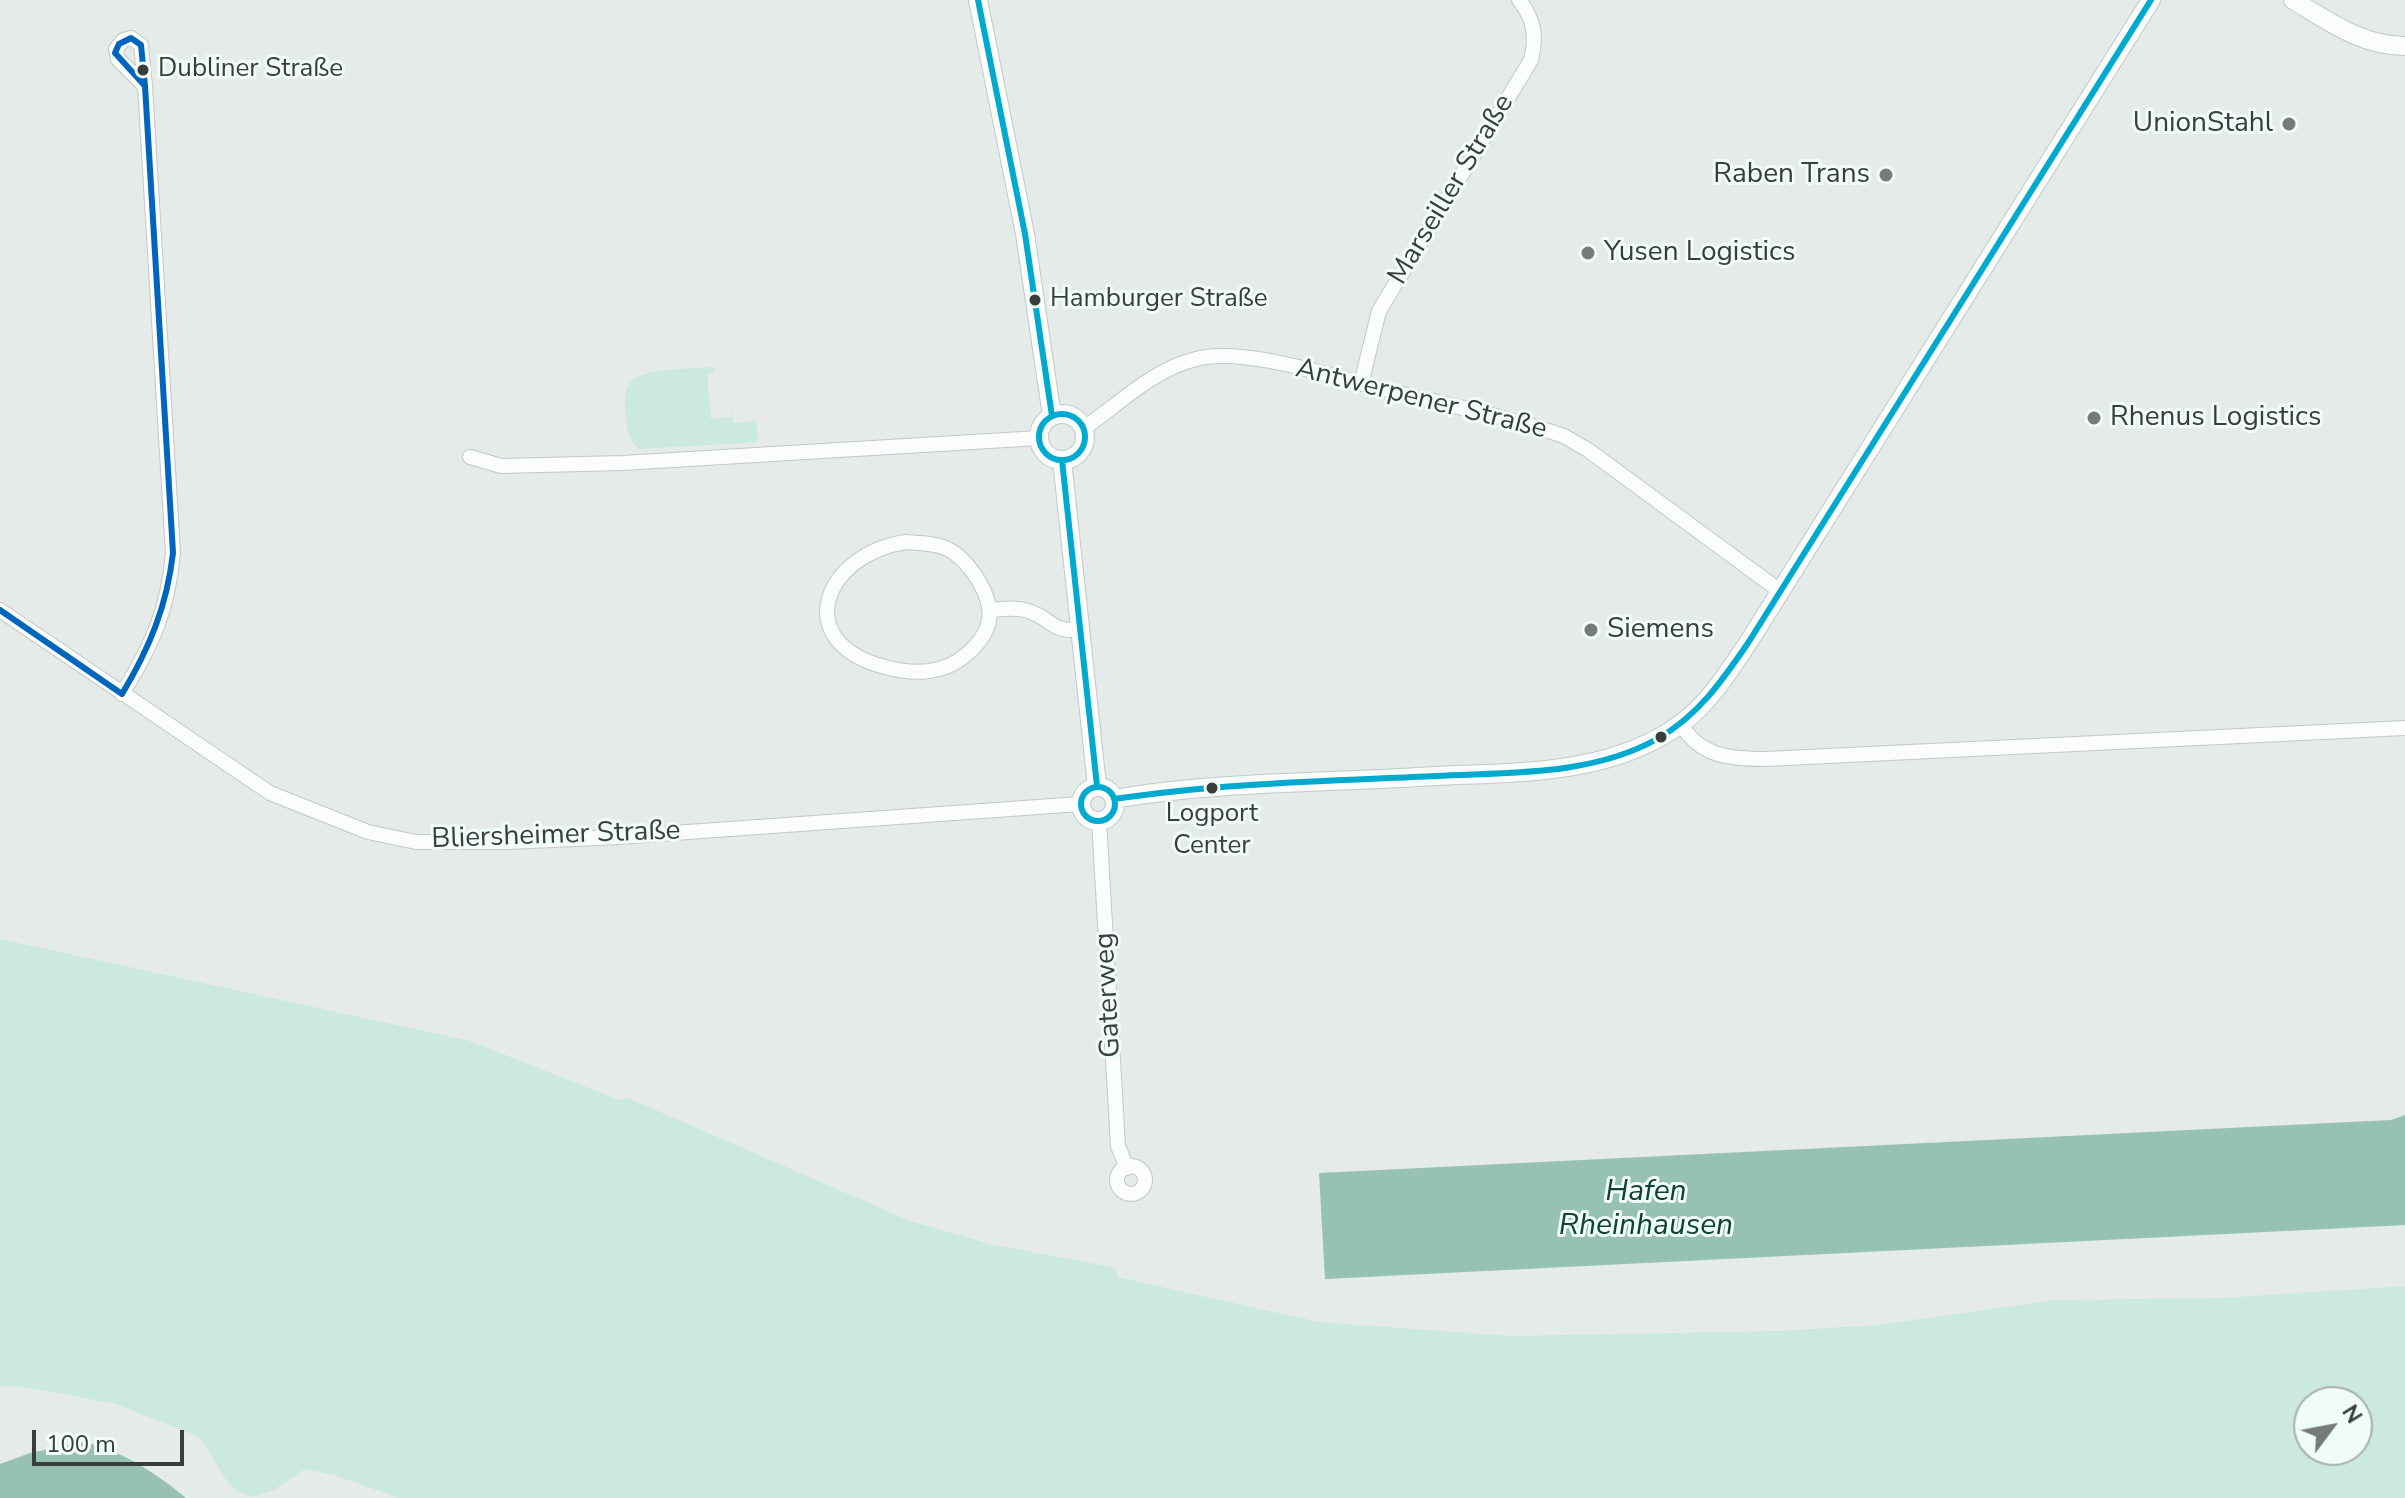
<!DOCTYPE html>
<meta charset="utf-8">
<style>
body{margin:0}
#map{position:relative;width:2405px;height:1498px;overflow:hidden;background:#e5ebe9;font-family:"Nunito Sans",sans-serif}
canvas{display:block}
.north{position:absolute;left:2293px;top:1386px;width:80px;height:80px;box-sizing:border-box;background:#f0fcf7;border:2px solid #a7b0ac;border-radius:50%;rotate:58deg;font-size:22px;font-weight:700;line-height:32px;text-align:center;color:#393e3c}
.north::after{content:'';display:block;margin:auto;width:28px;height:36px;background:#757b79;clip-path:polygon(50% 0,100% 100%,50% 72%,0 100%)}
.scale{position:absolute;left:32px;top:1430px;width:152px;height:36px;box-sizing:border-box;border:4px solid #393e3c;border-top:0;padding-left:10px;font-size:24px;line-height:28px;white-space:nowrap;color:#393e3c;-webkit-text-stroke:6px #f0fcf7;paint-order:stroke}
</style>
<div id="map">
<canvas width="2405" height="1498"></canvas>
<div class="north">N</div>
<div class="scale">100 m</div>
</div>
<script>
const c = document.querySelector('canvas').getContext('2d');
c.lineJoin = 'round';
function fill(path, color) { c.fillStyle = color; c.fill(path, 'evenodd'); }
function strokePath(path, color, width, dash) { c.strokeStyle = color; c.lineWidth = width; c.lineCap = dash ? 'butt' : 'round'; c.setLineDash(dash || []); c.stroke(path); }
function label(font, color, halo, rows, align = 'center') {
  c.font = font + ' "Nunito Sans",sans-serif'; c.lineWidth = 6; c.setLineDash([]); c.textBaseline = 'middle'; c.strokeStyle = halo; c.fillStyle = color; for (const [text, x, y, turn = 0] of rows) {
    c.save(); c.translate(x, y); c.rotate((+turn || 0) * Math.PI / 180); c.textAlign = isNaN(turn) ? turn : align; if (halo) c.strokeText(text, 0, 0); c.fillText(text, 0, 0); c.restore();
  }
}
const green = new Path2D(`
 M714 367V373L707 374 711 419 731 417V404L733 423 756 421 758 442 639 449C628 439 627 429 626 415 625 404 623 393 629 384 640 367 695 369 714 367Z
 M0 939 470 1041 619 1100 628 1098 910 1221 990 1244 1116 1268 1117 1277 1319 1322 1511 1336 1779 1331 1877 1325 2056 1300 2222 1298 2405 1286V1498H399L334 1475 305 1469 274 1490 253 1497 238 1492 228 1483 200 1437 116 1404 25 1387 0 1386ZM2309 1402H2357V1450H2309Z`);
const water = new Path2D(`
 M2405 1115V1225L1325 1279 1319 1173 2391 1120Z
 M84 1442C121 1450 157 1474 186 1498H0V1464L30 1453Z`);
const minor = new Path2D(`
 M1361 384 1379 311 1531 60C1537 36 1534 19 1519 0
 M1083 429C1119 404 1152 370 1196 359 1244 346 1337 378 1387 390 1446 405 1506 416 1564 436L1588 450 1780 591
 M470 457 501 466 623 463 1039 438
 M906 542C920 543 936 543 948 549 967 559 986 587 989 608 994 635 963 663 939 669 921 674 903 672 885 667 789 642 824 554 906 542Z
 M0 610 270 793 368 832 416 842H508L618 837 1080 804
 M990 610C1003 609 1016 607 1028 611 1052 618 1049 632 1081 630
 M122 694C152 645 168 611 173 553L145 86 141 45 131 38 123 40 116 49 118 59 145 86
 M1681 724C1700 757 1731 759 1766 759L2405 728
 M1099 821 1118 1146 1127 1168
 M1117 1180a14 14 0 1 1 28 0a14 14 0 1 1-28 0Z`);
const major = new Path2D(`
 M978 0 1025 234 1052 416
 M2293 0C2328 21 2362 46 2405 46
 M1039 437a23 23 0 1 1 46 0a23 23 0 1 1-46 0Z
 M1062 460 1097 786
 M1081 804a17 17 0 1 1 34 0a17 17 0 1 1-34 0Z
 M1114 799C1220 781 1329 783 1436 776 1520 772 1612 775 1682 723 1710 702 1729 671 1748 643L2151 0`);
const bus1 = new Path2D(`
 M978 0 1025 234 1052 416
 M1039 437a23 23 0 1 1 46 0a23 23 0 1 1-46 0Z
 M1062 460 1097 786
 M1081 804a17 17 0 1 1 34 0a17 17 0 1 1-34 0Z
 M1114 799C1221 783 1329 781 1436 776 1509 772 1591 776 1657 739 1698 716 1722 681 1748 643L2151 0`);
const bus2 = new Path2D(`
 M131 38 141 45 145 86 115 53 119 44Z
 M0 610 122 694
 M122 694C149 649 167 606 173 553L145 86`);
const markers = [
 [143,70,7,"#393e3c"],
 [2289,124,8,"#757b79"],
 [1886,175,8,"#757b79"],
 [1588,253,8,"#757b79"],
 [1035,300,7,"#393e3c"],
 [2094,418,8,"#757b79"],
 [1591,630,8,"#757b79"],
 [1661,737,7,"#393e3c"],
 [1212,788,7,"#393e3c"]
];
const busNames = [
 ["Dubliner Straße",158,70],
 ["Hamburger Straße",1050,300],
 ["Logport",1212,815,"center"],
 ["Center",1212,847,"center"]
];
const poiNames = [
 ["UnionStahl",2273,124,"right"],
 ["Raben Trans",1870,175,"right"],
 ["Yusen Logistics",1604,253],
 ["Rhenus Logistics",2110,418],
 ["Siemens",1607,630]
];
const streetNames = [
 ["Marseiller Straße",1452,190,-59],
 ["Antwerpener Straße",1421,400,14],
 ["Bliersheimer Straße",556,836,-2],
 ["Gaterweg",1109,995,-93]
];
const waterNames = [
 ["Hafen",1646,1193],
 ["Rheinhausen",1646,1227]
];
fill(green, '#cbe9de');
fill(water, '#97c2b3');
strokePath(minor, '#c3c8c6', 16);
strokePath(major, '#c3c8c6', 20);
strokePath(minor, '#fbfcfc', 14);
strokePath(major, '#fbfcfc', 18);
strokePath(bus1, '#00a9ce', 6);
strokePath(bus2, '#0065bd', 6);
for (const [x, y, r, color] of markers) { const dot = new Path2D(); dot.arc(x, y, r, 0, 2 * Math.PI); c.fillStyle = color; c.fill(dot); strokePath(dot, '#f0fcf7', 3); }
label('26px', '#393e3c', '#f0fcf7', busNames, 'left');
label('28px', '#393e3c', '#f0fcf7', poiNames, 'left');
label('28px', '#393e3c', '#f0fcf7', streetNames);
label('italic 30px', '#0e4334', '#f0fcf7', waterNames);
</script>
